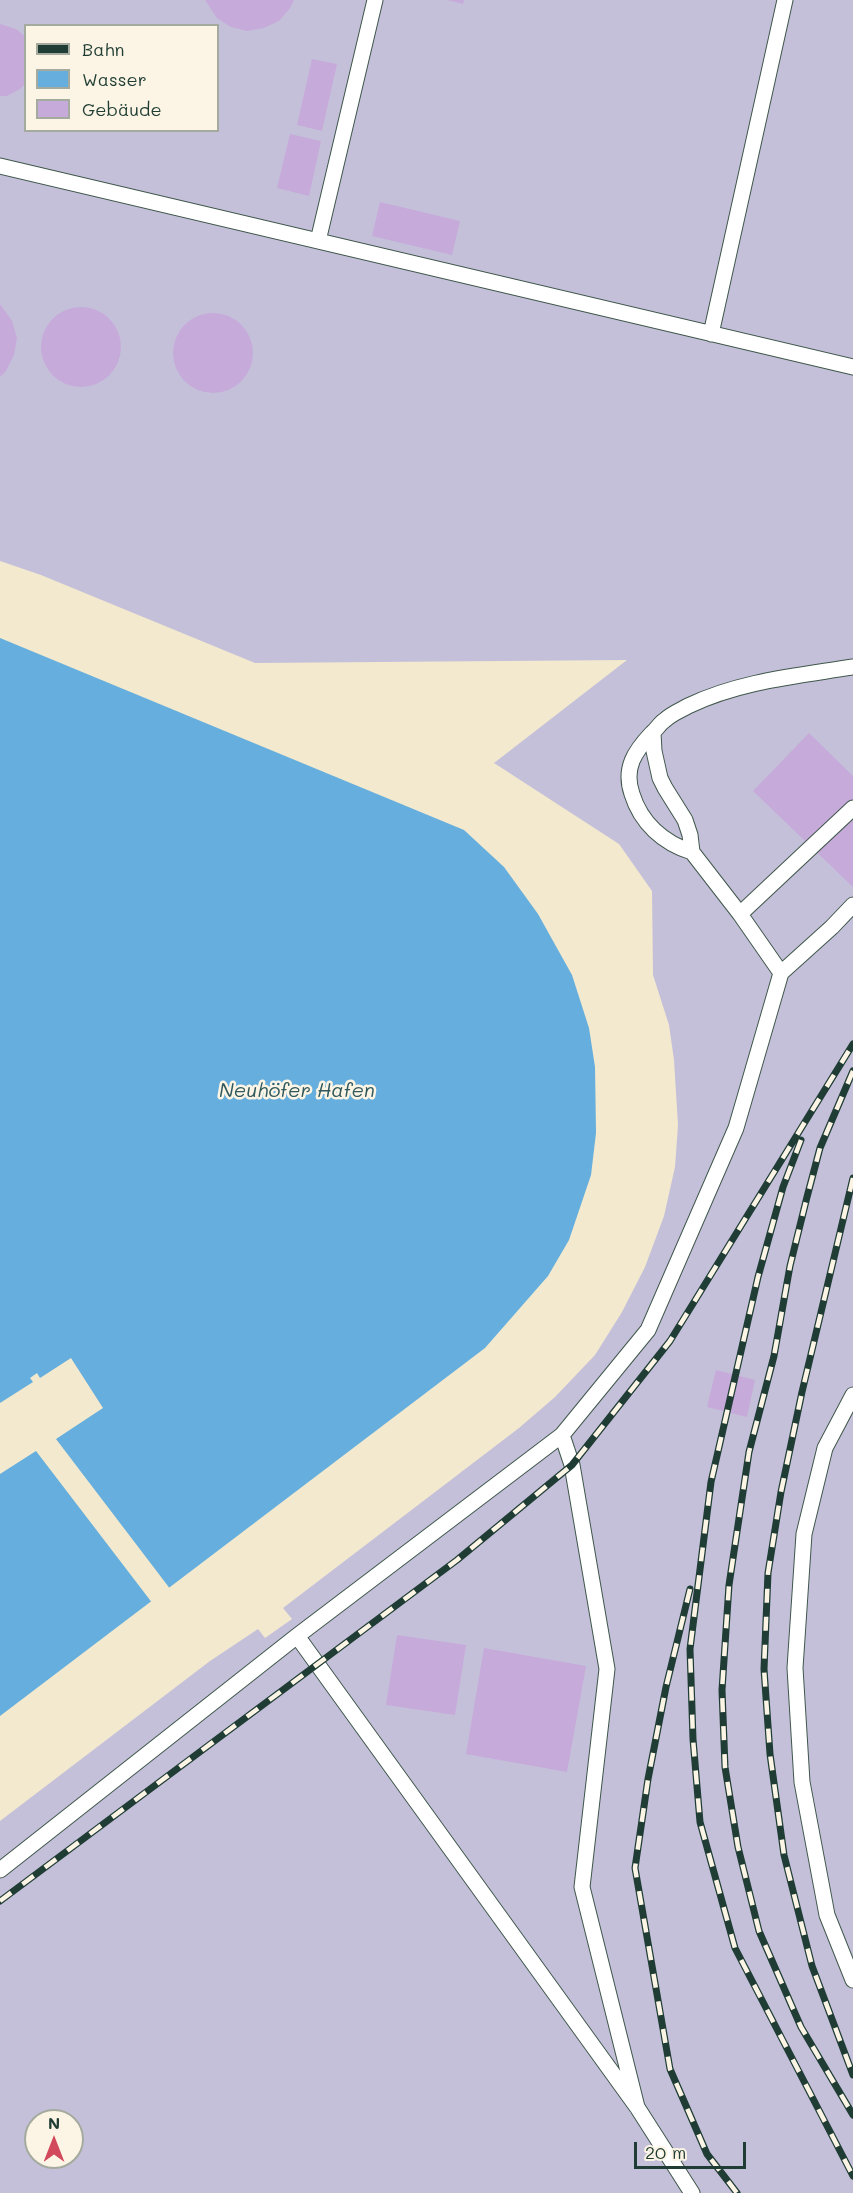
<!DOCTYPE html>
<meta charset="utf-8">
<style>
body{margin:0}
#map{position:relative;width:853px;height:2193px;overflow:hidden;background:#f2e9ce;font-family:Mali,sans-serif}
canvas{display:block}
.legend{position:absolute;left:24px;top:24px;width:195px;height:108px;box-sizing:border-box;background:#fcf5e5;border:2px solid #a4ab9e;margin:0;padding:8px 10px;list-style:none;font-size:18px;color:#1f3d34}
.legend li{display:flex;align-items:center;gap:12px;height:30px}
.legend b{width:30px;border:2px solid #a4ab9e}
.north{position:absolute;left:24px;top:2109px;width:60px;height:60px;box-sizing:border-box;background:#fcf5e5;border:2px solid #a4ab9e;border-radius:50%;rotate:0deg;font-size:16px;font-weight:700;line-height:24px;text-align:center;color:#1f3d34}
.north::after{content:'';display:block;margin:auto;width:21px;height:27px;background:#d1495b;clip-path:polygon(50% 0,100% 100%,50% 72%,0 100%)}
.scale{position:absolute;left:634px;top:2142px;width:112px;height:27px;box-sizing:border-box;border:3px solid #1f3d34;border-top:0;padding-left:8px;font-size:18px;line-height:21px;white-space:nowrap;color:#1f3d34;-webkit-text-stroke:4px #fcf5e5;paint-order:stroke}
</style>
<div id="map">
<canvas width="853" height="2193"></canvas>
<ul class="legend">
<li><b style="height:8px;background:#1f3d34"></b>Bahn</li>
<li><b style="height:16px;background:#65aedd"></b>Wasser</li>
<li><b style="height:16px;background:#c6aada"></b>Gebäude</li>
</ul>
<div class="north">N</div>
<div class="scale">20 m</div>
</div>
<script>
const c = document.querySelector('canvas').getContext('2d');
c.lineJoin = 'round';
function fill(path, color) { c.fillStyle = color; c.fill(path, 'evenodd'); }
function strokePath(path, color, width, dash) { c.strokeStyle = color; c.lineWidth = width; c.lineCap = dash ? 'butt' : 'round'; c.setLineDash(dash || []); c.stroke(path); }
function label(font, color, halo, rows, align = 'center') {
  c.font = font + ' Mali,sans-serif'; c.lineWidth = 5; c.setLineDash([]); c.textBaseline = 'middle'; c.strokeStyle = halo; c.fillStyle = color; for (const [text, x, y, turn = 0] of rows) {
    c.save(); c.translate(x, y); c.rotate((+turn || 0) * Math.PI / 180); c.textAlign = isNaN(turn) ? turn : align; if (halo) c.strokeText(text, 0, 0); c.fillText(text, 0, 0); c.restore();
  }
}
const industrial = new Path2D(`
 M0 0H853V2193H0V1821L210 1661 258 1629 265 1638 292 1619 283 1608 519 1428 555 1397 595 1355 622 1312 645 1267 664 1216 675 1167 678 1125 674 1060 669 1025 653 975 652 891 619 844 494 763 627 660 255 663 41 575 0 561ZM26 26H218V130H26ZM36 2121H72V2157H36Z`);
const water = new Path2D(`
 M0 638 464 830 504 867 538 914 572 975 589 1028 595 1067 596 1133 591 1175 569 1240 548 1276 485 1348 0 1716Z`);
const pier = new Path2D(`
 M71 1358 103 1408 56 1439 171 1590 153 1604 36 1451 0 1474V1403L33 1382 30 1378 37 1373 40 1378Z`);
const building = new Path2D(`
 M205 0H294L290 8 279 21 264 28 247 31 231 27 217 18Z
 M447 0H464L463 4Z
 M0 24 16 29 26 37V83L20 89 7 96H0Z
 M312 59 337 64 322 131 297 125Z
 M290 134 321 141 309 196 277 188Z
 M380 202 460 221 452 255 372 236Z
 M0 304 12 321 17 338 14 355 6 371 0 377Z
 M41 347a40 40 0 1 1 80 0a40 40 0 1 1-80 0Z
 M173 353a40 40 0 1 1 80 0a40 40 0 1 1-80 0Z
 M809 733 853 776V887L753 791Z
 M716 1370 755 1380 747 1417 707 1407Z
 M397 1635 466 1645 455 1715 386 1705Z
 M484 1648 586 1666 567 1772 466 1754Z`);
const lane = new Path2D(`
 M0 166 853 367
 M318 241 375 0
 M711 334 785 0
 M653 733 654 751 660 778 665 788 685 820 690 835 692 852 740 914 781 973
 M692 852C663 843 641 823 632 794 623 768 635 751 652 733 657 729 660 723 665 720 671 714 681 710 688 706 740 681 797 676 853 667
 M740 914 853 808
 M853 1395 825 1448 804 1534 795 1668 802 1782 827 1915 853 1980
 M562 1435 572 1465 607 1669 582 1887 637 2107
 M297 1636 637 2107 692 2193
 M0 1870 297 1636 562 1435 648 1330 736 1128 781 973 832 927 853 905`);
const rail = new Path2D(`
 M853 1071 820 1148 807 1197 790 1266 774 1356 749 1452 729 1585 722 1690 725 1767 738 1847 759 1931 801 2027 853 2115
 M801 1140 783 1187 758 1277 711 1482 690 1649 693 1739 700 1822 735 1948 853 2176
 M853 1178 802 1392 781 1492 768 1573 764 1669 770 1754 784 1855 812 1966 853 2075
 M690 1589 666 1687 648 1779 635 1868 670 2069 707 2154 737 2193
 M0 1901 457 1560 572 1465 670 1341 853 1044`);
const waterNames = [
 ["Neuhöfer Hafen",297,1091]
];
fill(industrial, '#c5c0da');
fill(water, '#65aedd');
fill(pier, '#f2e9ce');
fill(building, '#c6aada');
strokePath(lane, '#3f574b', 17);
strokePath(lane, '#fff', 15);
strokePath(rail, '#1f3d34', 7);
strokePath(rail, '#fcf5e5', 4.5, [14]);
label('italic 20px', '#30595e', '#fcf5e5', waterNames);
</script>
